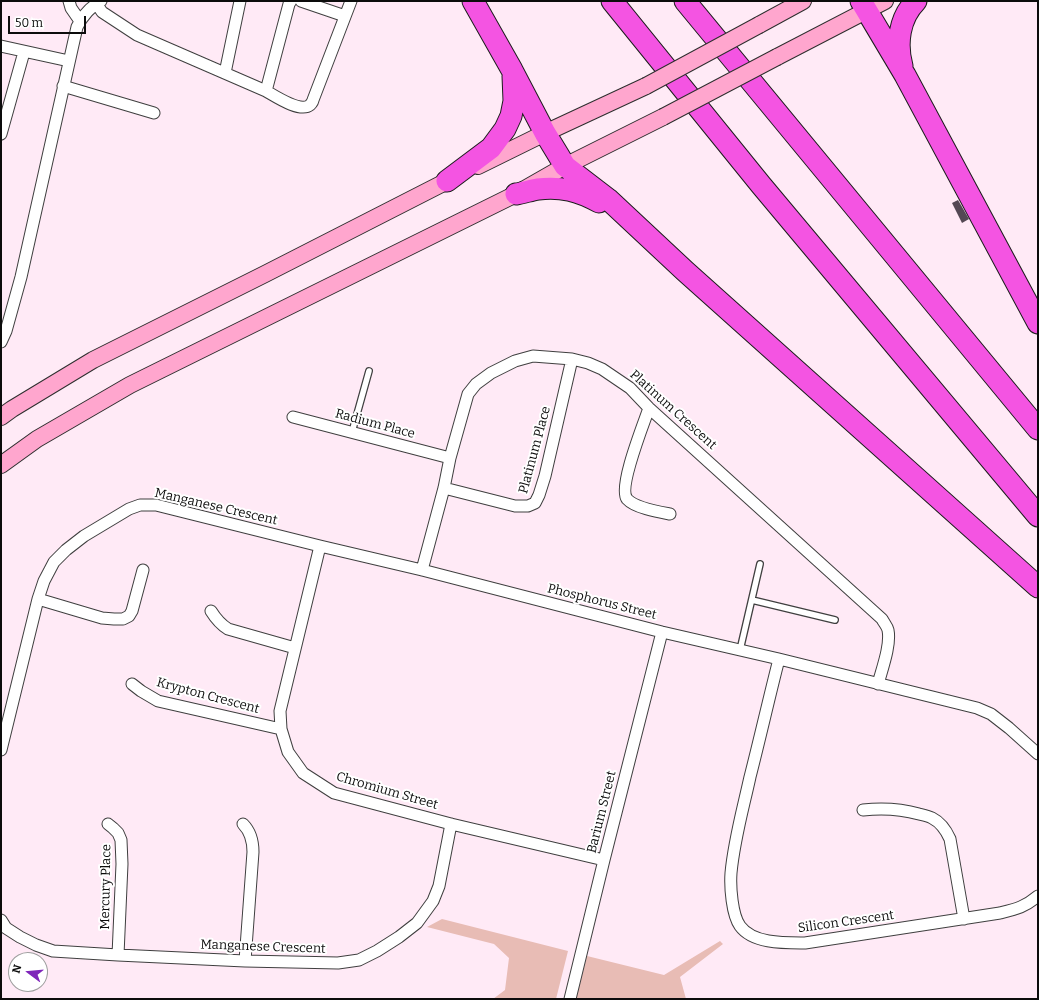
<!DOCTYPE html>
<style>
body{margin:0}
#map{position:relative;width:1039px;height:1000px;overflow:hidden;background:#ffeaf6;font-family:Bitter,serif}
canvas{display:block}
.frame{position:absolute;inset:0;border:2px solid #0c0c0c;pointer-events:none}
.north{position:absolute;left:8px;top:952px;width:40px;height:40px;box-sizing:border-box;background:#fff;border:1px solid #9e9e9e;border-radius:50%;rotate:286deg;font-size:11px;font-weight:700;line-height:16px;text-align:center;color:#0c0c0c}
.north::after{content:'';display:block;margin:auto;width:14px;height:18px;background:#7f25ba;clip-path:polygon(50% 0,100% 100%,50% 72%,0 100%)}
.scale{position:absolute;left:8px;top:16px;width:78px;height:18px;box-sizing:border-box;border:2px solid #0c0c0c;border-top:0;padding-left:5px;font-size:12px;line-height:14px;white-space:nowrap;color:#0c0c0c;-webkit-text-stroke:3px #fff;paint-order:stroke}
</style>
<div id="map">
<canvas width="1039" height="1000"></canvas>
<div class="frame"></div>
<div class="north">N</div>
<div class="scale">50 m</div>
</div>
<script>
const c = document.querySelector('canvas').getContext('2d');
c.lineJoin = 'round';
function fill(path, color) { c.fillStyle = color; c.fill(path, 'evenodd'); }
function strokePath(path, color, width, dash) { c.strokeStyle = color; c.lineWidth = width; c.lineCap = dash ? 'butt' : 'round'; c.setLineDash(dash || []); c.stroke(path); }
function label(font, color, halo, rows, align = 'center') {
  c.font = font + ' Bitter,serif'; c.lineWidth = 4; c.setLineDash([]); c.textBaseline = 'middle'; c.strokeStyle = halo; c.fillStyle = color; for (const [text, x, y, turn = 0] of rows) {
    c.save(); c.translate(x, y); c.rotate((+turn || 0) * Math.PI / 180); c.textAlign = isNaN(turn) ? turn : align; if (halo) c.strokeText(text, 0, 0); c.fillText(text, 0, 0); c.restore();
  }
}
const green = new Path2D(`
 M442 919 568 951 556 999H493L505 990 509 958 494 944 427 927Z
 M720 941 723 944 680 977 686 999H576L587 956 664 975Z`);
const building = new Path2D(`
 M958 200 969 219 962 223 952 203Z`);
const lane = new Path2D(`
 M352 432 369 371
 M752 600 835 620
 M740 650 760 564`);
const street = new Path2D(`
 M69 1 71 8 80 21
 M97 1 96 3 102 12 137 35 266 91C275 96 300 113 310 105 311 104 313 101 313 100L351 1
 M301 1 345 16
 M1 46 69 61
 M225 73 240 1
 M63 86 154 113
 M266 91 289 4 291 1
 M1 134 24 52
 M1 342 6 331 21 277 77 27C82 17 90 7 101 1
 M649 408C644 423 618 487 627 499 635 508 659 512 670 514
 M293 417 450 458
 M444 488 515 506H528L535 503 539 495 545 476 572 359
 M320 546 280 711 281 729 288 752 303 773 334 793 451 824 604 860
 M422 570 444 488 450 458 468 394 476 384 491 373 515 361 533 356 572 359 588 363 602 369 630 388 649 408 882 619C884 623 887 626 888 630 891 645 882 669 878 684
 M38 599 102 618 114 619H123L129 616 132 611 143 570
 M211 611C216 619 220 624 228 629L295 648
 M779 659C769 698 760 738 750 777 743 809 734 840 731 873 730 887 732 915 740 926 753 944 785 943 805 943L1000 913C1016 909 1025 907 1038 896
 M132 684 141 691 158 701 281 729
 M1 750 38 599 44 581 54 562 66 550 84 536 129 509 140 505H156L320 546 422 570 662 632 779 659 977 708 991 714 1009 728 1038 754
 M863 810C882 808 901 809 919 814 923 815 928 816 932 818 940 822 946 830 950 839L964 919
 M108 824 113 828 118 833 121 840 122 864 118 955
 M243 824C251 832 253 841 253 852L245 961
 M1 920 6 928 20 937 36 945 53 951 118 955 245 961 338 963 359 960 377 951 399 937 417 923 433 901 439 886 451 824
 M570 999 604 860 662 632`);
const secondary = new Path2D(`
 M759 25 803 1
 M777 57 885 1
 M478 166 545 133 646 86
 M1 417 12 409 93 360 265 274 457 176
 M1 465 37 439 130 385 516 194 565 166 663 117`);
const highway = new Path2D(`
 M473 1 512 70 545 133 565 166 608 199 685 271 1038 587
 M612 1 761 185 1038 516
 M685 1 1038 429
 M861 1 905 75 1038 323
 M902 66C896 44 899 18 916 1
 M447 181 491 148 505 129 511 116 514 101 513 76
 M516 194C523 193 531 190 538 189 561 186 579 191 599 202`);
const secondaryBridge = new Path2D(`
 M646 86 759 25
 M663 117 777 57`);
const streetNames = [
 ["Platinum Crescent",673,410,42],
 ["Radium Place",375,424,15],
 ["Platinum Place",535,450,-75],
 ["Manganese Crescent",216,507,13],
 ["Phosphorus Street",602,602,14],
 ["Krypton Crescent",208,696,15],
 ["Chromium Street",387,791,16],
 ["Barium Street",602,812,-76],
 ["Mercury Place",106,887,-89],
 ["Silicon Crescent",846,922,-8],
 ["Manganese Crescent",263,947,2]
];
fill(green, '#e8bcb5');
fill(building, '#544854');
strokePath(lane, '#3f3f3f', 8);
strokePath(street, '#3f3f3f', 13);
strokePath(secondary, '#2e2e2e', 18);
strokePath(highway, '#1d1d1d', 23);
strokePath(lane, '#fff', 5.5);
strokePath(street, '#fff', 11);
strokePath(secondary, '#ffa6ce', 16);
strokePath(highway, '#f454e2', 21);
strokePath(secondaryBridge, '#2e2e2e', 18, []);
strokePath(secondaryBridge, '#ffa6ce', 16);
label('13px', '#0c0c0c', '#fff', streetNames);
</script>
